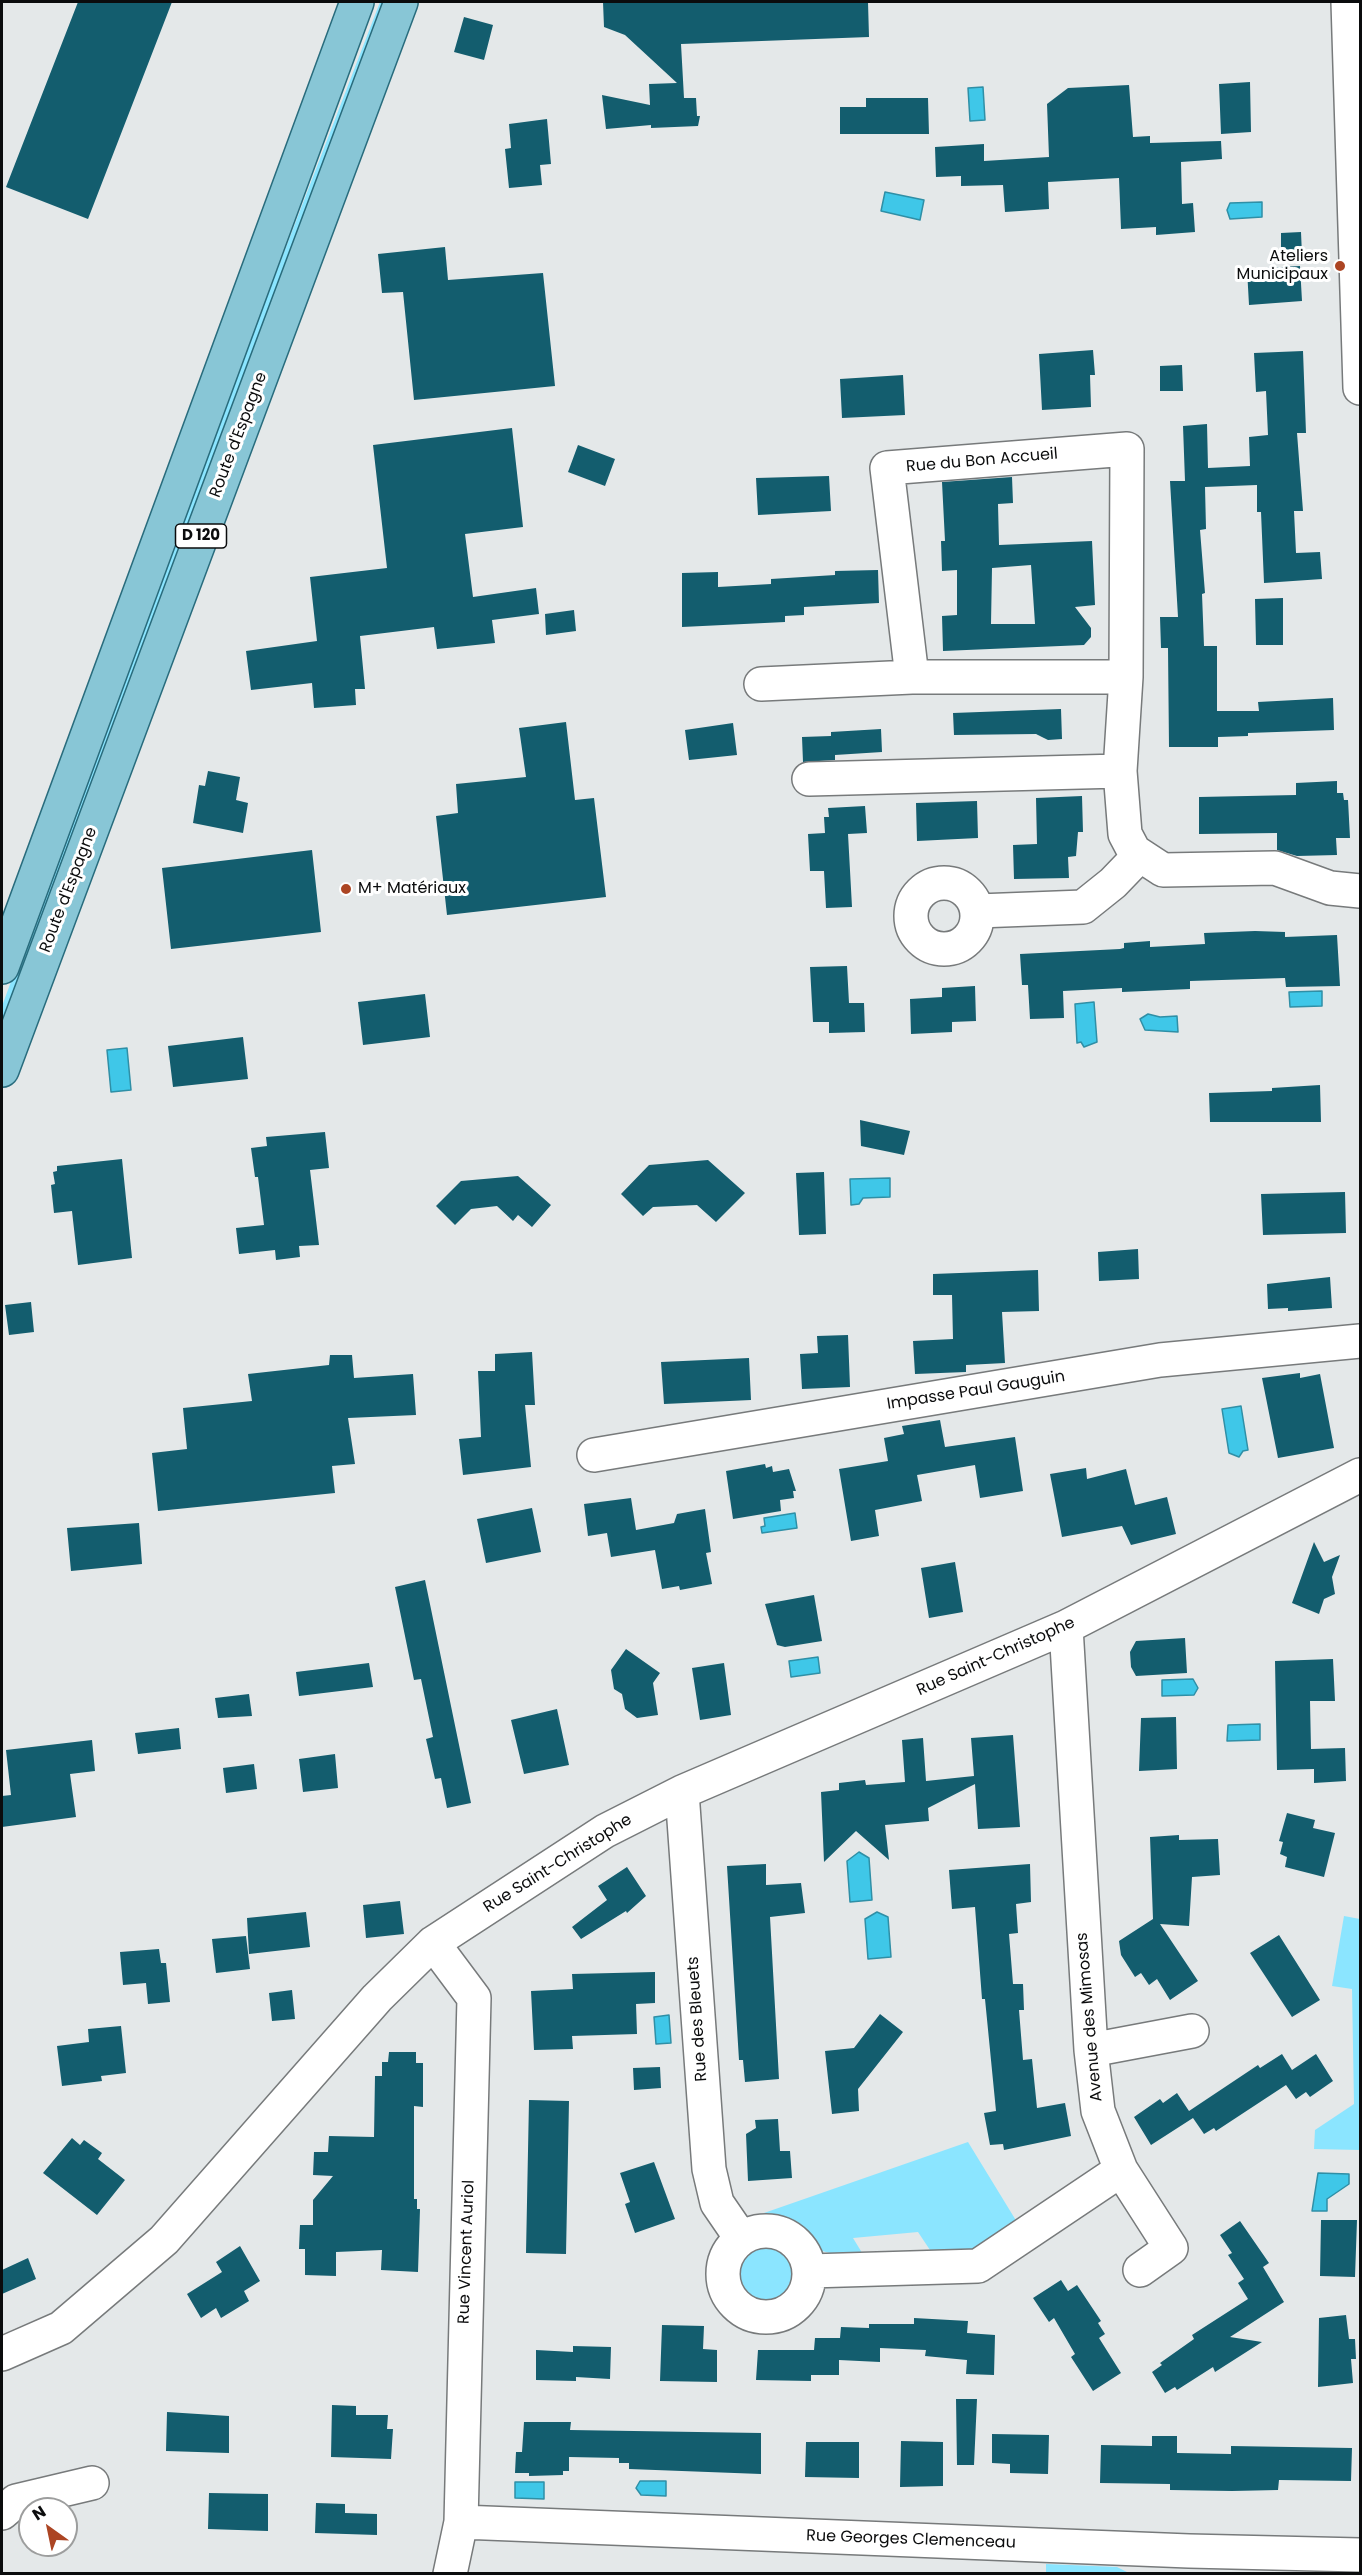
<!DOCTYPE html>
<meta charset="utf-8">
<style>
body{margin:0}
#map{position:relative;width:1362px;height:2575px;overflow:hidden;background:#e4e8e9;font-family:Poppins,sans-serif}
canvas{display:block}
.frame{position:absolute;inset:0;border:3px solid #0b0c0d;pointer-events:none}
.north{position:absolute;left:18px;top:2497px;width:60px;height:60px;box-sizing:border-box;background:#fff;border:2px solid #9d9e9e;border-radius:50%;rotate:327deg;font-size:16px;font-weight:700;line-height:24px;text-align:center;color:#0b0c0d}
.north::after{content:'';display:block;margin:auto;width:21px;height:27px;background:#ac4523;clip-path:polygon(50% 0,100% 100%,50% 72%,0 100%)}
</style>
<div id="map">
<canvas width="1362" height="2575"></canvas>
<div class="frame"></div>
<div class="north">N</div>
</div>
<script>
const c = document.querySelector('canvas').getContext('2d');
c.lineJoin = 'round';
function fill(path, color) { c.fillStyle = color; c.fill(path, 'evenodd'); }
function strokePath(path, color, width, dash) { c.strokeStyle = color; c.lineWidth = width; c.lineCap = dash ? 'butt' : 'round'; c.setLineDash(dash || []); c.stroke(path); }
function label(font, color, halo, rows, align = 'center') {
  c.font = font + ' Poppins,sans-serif'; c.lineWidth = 6; c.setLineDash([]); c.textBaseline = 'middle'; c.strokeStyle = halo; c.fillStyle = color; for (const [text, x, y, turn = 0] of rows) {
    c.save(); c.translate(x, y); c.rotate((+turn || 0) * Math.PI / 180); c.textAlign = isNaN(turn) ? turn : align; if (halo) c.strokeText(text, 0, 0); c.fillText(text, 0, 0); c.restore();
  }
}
const green = new Path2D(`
 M380 2H388L2 1029V1006L196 482Z
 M1344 1916 1360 1919V2150L1314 2149 1315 2130 1354 2104 1352 1989 1332 1986Z
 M968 2142 1020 2227 981 2253H932L918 2232 853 2238 864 2256H842L822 2251 793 2222 764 2213Z
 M737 2273a29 29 0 1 1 58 0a29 29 0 1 1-58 0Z
 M1046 2564 1117 2567 1129 2573H1046Z`);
const water = new Path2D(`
 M983 87 985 120 970 121 968 88Z
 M885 192 924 200 920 220 881 211Z
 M1262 202V217L1230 219 1227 210 1230 203Z
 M1322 991V1006L1290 1007 1289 992Z
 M1094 1002 1097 1042 1084 1047 1081 1042 1077 1043 1075 1004Z
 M1148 1014 1160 1017 1177 1016 1178 1032 1145 1030 1140 1019Z
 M127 1048 131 1090 111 1092 107 1050Z
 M890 1178V1197L863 1198 859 1204 851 1205 850 1179Z
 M1241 1406 1248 1450 1243 1451 1239 1457 1229 1453 1222 1409Z
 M795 1513 797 1528 762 1533 761 1527 765 1526 764 1518Z
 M818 1657 820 1673 791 1677 789 1661Z
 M1193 1679 1198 1688 1194 1695 1162 1696V1680Z
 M1260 1724V1740L1227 1741 1228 1725Z
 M859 1852 869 1858 872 1900 850 1902 847 1861Z
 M877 1912 888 1917 891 1957 868 1959 865 1919Z
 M669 2015 671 2043 656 2044 654 2017Z
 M1318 2173 1349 2174V2184L1327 2199V2211H1312Z
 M640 2481H666V2496L641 2495 636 2488Z
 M515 2482H544V2499L515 2498Z`);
const building = new Path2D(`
 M78 2H172L88 219 6 187Z
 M603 2H868L869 37 681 44 684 98H696L697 116H700L698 126 651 128V125L606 129 602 95 650 105 649 84 677 83 625 35 604 27Z
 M464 17 493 25 484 60 454 52Z
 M1250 82 1251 132 1221 134 1219 84Z
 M1129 85 1133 137 1150 136V143L1221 141 1222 159 1181 162 1182 204 1193 203 1195 232 1156 235V227L1121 229 1119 178 1048 182 1049 209 1005 212 1003 185 961 186V176L936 177 935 147 984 144V161L1049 157 1047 104 1068 88Z
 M866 98H928L929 134H840V107H866Z
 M547 119 551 164 540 165 542 185 509 188 505 149 511 148 509 124Z
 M1301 232 1302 255 1281 256V233Z
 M445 247 448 280 543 273 555 386 414 400 403 292 382 293 378 254Z
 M1300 266 1302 301 1249 305 1247 269Z
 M1093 350 1095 375H1090L1091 407 1042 410 1039 354Z
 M1303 351 1306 433H1297L1303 511H1294L1296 553 1320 552 1322 579 1264 583 1261 512H1257V485L1205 487 1206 529 1200 530 1205 593 1202 594 1204 646H1217V711H1259L1258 702 1333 698 1334 730 1248 733V736L1218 737V747H1169L1168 648H1161L1160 617H1178L1170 481H1185L1183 426 1207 424 1208 468 1250 466 1249 437 1268 435 1266 391 1256 392 1254 353Z
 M1182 365 1183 391H1160V366Z
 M903 375 905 415 842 418 840 379Z
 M512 428 523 527 465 534 473 597 536 588 539 614 492 620 495 643 437 649 434 627 360 636 365 689H355L356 705 314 708 312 683 251 690 246 651 317 641 310 577 387 568 373 445Z
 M578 445 615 459 605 486 568 472Z
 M829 476 831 511 758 515 756 478Z
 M1012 477 1013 503 998 504 999 545 1092 541 1095 605 1075 607 1091 628V637L1084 645 943 651 942 616 957 615V570L942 571 941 541H945L942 482ZM1031 565 1035 624H991L992 568Z
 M878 570 879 603 804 607V615L785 616V622L682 627V573L718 572V587L771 584V579L835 575V571Z
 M1283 598V645H1256L1255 599Z
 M574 610 576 631 546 635 545 614Z
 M1061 709 1062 739 1048 740 1036 734 954 735 953 713Z
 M566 722 575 800 594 798 606 897 447 915 436 816 458 813 456 784 526 777 519 728Z
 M733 723 737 755 689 760 685 730Z
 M881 729 882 752 835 755V760L803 762 802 737 831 736V732Z
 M208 771 240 777 236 800 248 803 243 833 193 823 199 785 205 786Z
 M1337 781V793H1343L1344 800H1348L1350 838H1336L1337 855 1297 856 1277 850V833L1199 834V797L1296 795V783Z
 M1082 796 1083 832H1078L1076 856 1068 857 1069 878 1014 879 1013 845 1037 844 1036 798Z
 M977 801 978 838 917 841 916 803Z
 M865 806 867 833 848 834 852 907 826 908 824 871H810L808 834 825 833 824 817H829L828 808Z
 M312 850 321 932 171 949 162 868Z
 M1255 931 1285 932V937L1337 935 1340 986 1286 987 1285 978 1190 981V989L1122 992V988L1063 991 1064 1018 1030 1019 1028 985H1022L1020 954 1120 949 1124 948V943L1150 941V947L1205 944 1204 933Z
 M847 966 849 1003H864L865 1032 829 1033V1022H813L810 967Z
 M975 986 976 1021 952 1022V1032L911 1034 910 999 942 997V988Z
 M425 994 430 1037 363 1045 358 1002Z
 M243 1037 248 1079 173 1087 168 1046Z
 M1320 1085 1321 1122H1210L1209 1093 1272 1091V1088Z
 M860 1120 910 1131 904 1155 861 1146Z
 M325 1132 329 1168 310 1170 319 1245 299 1246 300 1257 276 1260 275 1250 239 1254 236 1228 264 1225 258 1177H255L251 1148 267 1146 266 1137Z
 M122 1159 132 1258 78 1265 72 1211 54 1213 51 1185 55 1184 53 1172 57 1171V1166Z
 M708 1160 745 1193 716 1222 697 1205 653 1207 643 1216 621 1194 649 1165Z
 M824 1172 826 1234 799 1235 796 1173Z
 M518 1176 551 1205 532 1227 518 1215 513 1221 497 1206 471 1209 455 1225 436 1206 461 1181Z
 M1345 1192 1346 1233 1263 1235 1261 1194Z
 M1138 1249 1139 1279 1099 1281 1098 1252Z
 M1038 1270 1039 1311 1002 1312 1005 1363 966 1365V1372L915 1374 913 1341 953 1339 952 1295H933V1274Z
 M1330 1277 1332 1308 1288 1311V1308L1268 1309 1267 1284Z
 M31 1302 34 1332 9 1335 5 1305Z
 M848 1335 850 1387 802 1389 800 1354 818 1353 817 1336Z
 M532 1352 535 1405H525L531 1467 463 1475 459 1439 481 1437 478 1371H495V1354Z
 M330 1355H352L354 1378 413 1374 416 1415 348 1418 355 1464 332 1466 335 1493 158 1511 152 1453 187 1449 183 1408 252 1401 248 1374 329 1365Z
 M749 1358 751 1400 664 1404 661 1362Z
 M1300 1373V1378L1320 1374 1334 1448 1278 1458 1262 1378Z
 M940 1420 945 1447 1015 1437 1023 1491 980 1498 975 1465 917 1475 922 1501 875 1510 879 1536 851 1541 839 1469 888 1461 884 1438 904 1434 902 1426Z
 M765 1464 766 1468 772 1466 773 1472 789 1469 796 1491H793L794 1498 780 1500 781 1511 733 1519 726 1471Z
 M1086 1468 1087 1479 1126 1469 1135 1505 1167 1497 1176 1534 1131 1545 1122 1526 1062 1537 1050 1474Z
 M631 1498 636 1530 674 1523 677 1514 705 1509 711 1552 706 1553 712 1584 680 1590 679 1586 662 1589 655 1550 611 1557 607 1533 588 1536 584 1504Z
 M532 1508 541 1552 486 1563 477 1519Z
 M139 1523 142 1564 71 1571 67 1528Z
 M1314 1542 1324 1562 1340 1555 1332 1577 1335 1594 1324 1599 1319 1614 1292 1603Z
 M955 1562 963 1612 929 1618 921 1568Z
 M425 1580 471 1803 447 1808 441 1778 435 1779 426 1739 433 1737 421 1679 414 1680 395 1587Z
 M814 1595 822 1641 785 1647 777 1645 765 1604Z
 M1185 1638 1187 1673 1136 1676 1131 1667 1130 1652 1136 1641Z
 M626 1649 660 1673 653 1683 658 1715 637 1718 625 1709 622 1694 614 1689 611 1670Z
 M1333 1659 1335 1701H1310L1311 1749 1345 1748 1346 1781 1314 1783V1769L1277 1770 1275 1661Z
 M369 1663 373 1687 299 1696 296 1672Z
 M724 1663 731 1715 700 1720 692 1668Z
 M249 1694 252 1716 218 1718 215 1698Z
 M557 1709 569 1765 524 1774 511 1720Z
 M1176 1717 1177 1769 1139 1771 1141 1718Z
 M179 1728 181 1749 138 1754 135 1733Z
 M1013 1735 1020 1827 978 1829 975 1784 928 1808 929 1821 885 1825 889 1860 856 1831 824 1862 821 1792 839 1790V1783L865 1780 866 1785 905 1782 902 1740 923 1738 926 1781 974 1776 971 1738Z
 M92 1740 95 1771 70 1774 76 1817 2 1827V1796L11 1795 6 1750Z
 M335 1754 338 1788 303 1792 299 1759Z
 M254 1764 257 1789 226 1793 223 1768Z
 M1287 1813 1315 1820 1313 1828 1335 1833 1324 1877 1285 1867 1287 1857 1280 1854 1283 1842 1279 1841Z
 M1179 1835V1840L1218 1839 1220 1875 1192 1877 1189 1926 1160 1924 1198 1981 1170 2000 1157 1979 1149 1985 1141 1973 1135 1977 1121 1955 1119 1941 1153 1919 1150 1837Z
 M766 1864V1885L801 1883 805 1913 770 1917 779 2079 745 2082 743 2060H739L727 1866Z
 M1030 1864 1031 1902 1016 1904 1018 1933 1009 1934 1013 1984H1023L1024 2010H1019L1023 2060 1032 2059 1037 2108 1065 2103 1071 2136 1004 2150 1003 2144 990 2145 984 2113 996 2111 985 1999H982L975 1907 952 1909 949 1870Z
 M627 1867 646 1896 627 1913 626 1911 581 1939 572 1927 607 1900 598 1886Z
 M400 1901 404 1934 366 1938 363 1905Z
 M306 1912 310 1947 249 1954 247 1918Z
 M1279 1935 1320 2000 1292 2017 1250 1953Z
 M246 1936 250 1969 216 1973 212 1939Z
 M159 1949 161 1963H166L170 2002 148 2004 146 1983 123 1985 120 1952Z
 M655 1972V2003L636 2004 637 2034 572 2036 573 2049 534 2050 531 1991 573 1989 572 1974Z
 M292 1990 295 2019 272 2021 269 1993Z
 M880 2014 903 2032 858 2089 859 2111 832 2114 825 2051 854 2048Z
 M121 2026 126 2073 101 2076 102 2081 62 2086 57 2046 89 2042 88 2029Z
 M389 2052H416V2063H423V2107L414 2106V2199H417V2209H420L418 2272 381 2270 382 2250 336 2252V2276L305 2275V2249H299L300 2225H313V2200L333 2176 313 2175 314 2152H328L329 2136 374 2137 375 2076H382V2062H388Z
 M1282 2054 1292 2070 1316 2054 1333 2081 1310 2097 1306 2092 1296 2099 1286 2085 1216 2131 1214 2128 1204 2134 1193 2118 1151 2145 1134 2117 1160 2099 1163 2103 1177 2093 1189 2111 1258 2065 1260 2068Z
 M660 2067 661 2088 634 2090 633 2068Z
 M529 2100 569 2101 566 2254 526 2253Z
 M778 2119 780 2151H790L792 2178 748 2181 746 2134 756 2128 755 2120Z
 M72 2138 80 2145 84 2140 102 2153 98 2159 125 2180 97 2215 43 2173Z
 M654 2162 675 2219 635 2233 625 2204 630 2202 620 2173Z
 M1321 2220H1357L1355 2277 1320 2276Z
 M1240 2221 1269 2263 1263 2267 1284 2302 1230 2337 1262 2342 1215 2372 1213 2367 1177 2390 1175 2387 1165 2393 1152 2372 1162 2365 1160 2363 1194 2339 1192 2335 1248 2299 1238 2283 1244 2279 1228 2255 1232 2253 1220 2235Z
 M240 2246 260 2281 244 2291 249 2301 221 2318 216 2308 201 2318 187 2294 222 2272 216 2262Z
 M28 2258 36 2279 2 2294V2270Z
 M1061 2280 1068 2291 1077 2285 1101 2321 1098 2323 1105 2334 1099 2338 1121 2373 1093 2391 1071 2357 1075 2354 1054 2318 1049 2322 1033 2298Z
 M1346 2315 1349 2339H1355L1356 2359H1351L1353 2383 1318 2387 1319 2318Z
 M914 2318 968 2321 967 2333 995 2335 994 2375 966 2374 967 2360 925 2356 926 2350 880 2348V2362L839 2360V2375H811V2381L756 2380 758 2350H814L815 2338H840L841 2327 869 2328V2324H914Z
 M662 2325 704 2326 703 2349 717 2350V2382L660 2381Z
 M573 2346 611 2347 610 2379 576 2377V2381L536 2380V2350L573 2352Z
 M956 2399H977L974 2465H957Z
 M332 2405 356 2406V2415H388L387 2429H393L391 2459 331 2457Z
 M167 2412 229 2416V2453L166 2451Z
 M524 2422H571L570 2430 761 2433V2474L629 2469V2463H619V2458L569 2457V2471H563V2475L529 2476V2473H515L516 2452H522Z
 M992 2434 1049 2435 1048 2474 1010 2473V2464L992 2463Z
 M1152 2436H1177V2453L1231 2454V2446L1352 2448 1351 2481 1279 2480 1278 2490 1232 2491 1170 2490V2484L1100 2483 1101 2445 1152 2446Z
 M901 2441 943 2442V2486L900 2487Z
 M806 2442H859V2478L805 2477Z
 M209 2493 268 2494V2531L208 2529Z
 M316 2503 345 2504V2513L377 2514V2535L315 2533Z`);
const minor = new Path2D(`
 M1348 2 1360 388
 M1126 677H912L887 468 1127 449 1126 677 1120 771 1125 834 1134 851 1163 870 1275 868 1330 888 1360 891
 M761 684 912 677
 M809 779 1120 771
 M911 916a33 33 0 1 1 66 0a33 33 0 1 1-66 0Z
 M978 911 1083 907 1113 883 1139 856
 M594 1455 1160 1360 1360 1341
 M682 1792 709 2169 717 2203 741 2238
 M433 1943 474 1998 461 2522 450 2574
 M1091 2050 1192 2031
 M1121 2170 1171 2248 1140 2270
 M723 2274a43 43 0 1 1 86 0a43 43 0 1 1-86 0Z
 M810 2271 978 2266 1121 2170 1098 2111 1091 2050 1066 1627
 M2 2354 61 2328 164 2240 377 1998 433 1943 605 1831 682 1792 1066 1627 1360 1475
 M2 2513 16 2501 92 2483
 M461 2522 1189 2551 1360 2555`);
const major = new Path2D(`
 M2 967 357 2
 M2 1070 401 2`);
const markers = [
 [1340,266,6,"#ac4523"],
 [346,889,6,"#ac4523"]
];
const shields = [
 [201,536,51]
];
const shieldNames = [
 ["D 120",201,536]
];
const poiNames = [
 ["Ateliers",1328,257],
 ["Municipaux",1328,275],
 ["M+ Matériaux",358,889,"left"]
];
const streetNames = [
 ["Route d'Espagne",239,435,-69],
 ["Rue du Bon Accueil",982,461,-5],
 ["Route d'Espagne",69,890,-69],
 ["Impasse Paul Gauguin",976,1391,-9],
 ["Rue Saint-Christophe",996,1657,-24],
 ["Rue Saint-Christophe",558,1864,-32],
 ["Avenue des Mimosas",1090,2017,-95],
 ["Rue des Bleuets",698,2019,-94],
 ["Rue Vincent Auriol",467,2252,-88],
 ["Rue Georges Clemenceau",911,2540,2]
];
fill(green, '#8be5ff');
fill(water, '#3fc7e8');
strokePath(water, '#2f8fa6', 1.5);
fill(building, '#135d6e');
strokePath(minor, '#777a7b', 36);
strokePath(major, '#296c7d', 36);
strokePath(minor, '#fff', 33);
strokePath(major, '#88c6d6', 33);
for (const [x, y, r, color] of markers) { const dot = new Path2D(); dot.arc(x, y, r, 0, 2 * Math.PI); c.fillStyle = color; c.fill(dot); strokePath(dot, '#fff', 2); }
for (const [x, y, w] of shields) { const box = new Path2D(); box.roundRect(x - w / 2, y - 12, w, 24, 4.5); c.fillStyle = '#fff'; c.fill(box); strokePath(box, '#0b0c0d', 1.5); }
label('bold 15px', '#0b0c0d', null, shieldNames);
label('16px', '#0b0c0d', '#fff', poiNames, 'right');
label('16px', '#0b0c0d', '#fff', streetNames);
</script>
